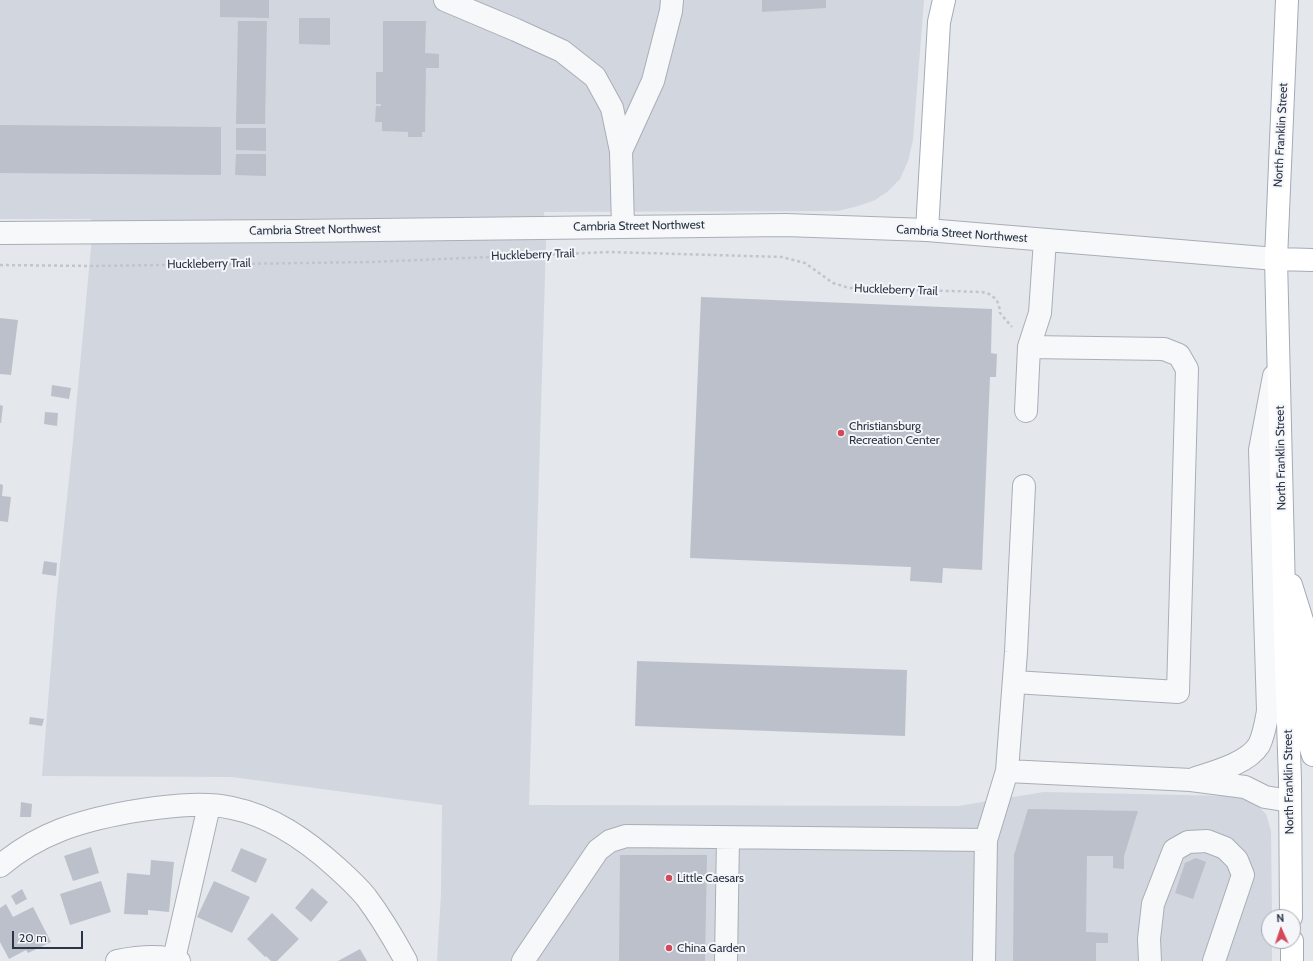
<!DOCTYPE html>
<style>
body{margin:0}
#map{position:relative;width:1313px;height:961px;overflow:hidden;background:#e4e7ec;font-family:Cabin,sans-serif}
canvas{display:block}
.north{position:absolute;left:1261px;top:909px;width:40px;height:40px;box-sizing:border-box;background:#f4f6f9;border:1px solid #a4a8b1;border-radius:50%;rotate:357deg;font-size:11px;font-weight:700;line-height:16px;text-align:center;color:#2b3445}
.north::after{content:'';display:block;margin:auto;width:14px;height:18px;background:#d1495b;clip-path:polygon(50% 0,100% 100%,50% 72%,0 100%)}
.scale{position:absolute;left:12px;top:931px;width:71px;height:18px;box-sizing:border-box;border:2px solid #2b3445;border-top:0;padding-left:5px;font-size:12px;line-height:14px;white-space:nowrap;color:#2b3445;-webkit-text-stroke:3px #f4f6f9;paint-order:stroke}
</style>
<div id="map">
<canvas width="1313" height="961"></canvas>
<div class="north">N</div>
<div class="scale">20 m</div>
</div>
<script>
const c = document.querySelector('canvas').getContext('2d');
c.lineJoin = 'round';
function fill(path, color) { c.fillStyle = color; c.fill(path, 'evenodd'); }
function strokePath(path, color, width, dash) { c.strokeStyle = color; c.lineWidth = width; c.lineCap = dash ? 'butt' : 'round'; c.setLineDash(dash || []); c.stroke(path); }
function label(font, color, halo, rows, align = 'center') {
  c.font = font + ' Cabin,sans-serif'; c.lineWidth = 4; c.setLineDash([]); c.textBaseline = 'middle'; c.strokeStyle = halo; c.fillStyle = color; for (const [text, x, y, turn = 0] of rows) {
    c.save(); c.translate(x, y); c.rotate((+turn || 0) * Math.PI / 180); c.textAlign = isNaN(turn) ? turn : align; if (halo) c.strokeText(text, 0, 0); c.fillText(text, 0, 0); c.restore();
  }
}
const built = new Path2D(`
 M0 0H924L913 140 908 161 900 179 887 192 875 200 858 206 838 211 544 212 546 242 529 805 958 806 1044 792 1231 796 1244 798 1255 803 1266 814 1271 831 1272 917H1269V941H1272V961H437L441 894 442 805 232 777 42 776 57 592 72 451 91 248V219H0Z`);
const building = new Path2D(`
 M220 0H269V18L220 17Z
 M762 0H826V8L762 12Z
 M299 18H330V45L299 44Z
 M238 21H267L265 124H236Z
 M383 21H426L425 53 439 54V68H426L425 132H422V137H408V132L382 131V122H375L376 106H381V104H376V72H383Z
 M0 125 221 127V175L0 173Z
 M236 128H266V151L236 150Z
 M236 154H266V176L235 175Z
 M701 297 992 309 991 353 997 354 996 377H990L982 570 943 568 942 583 910 581 911 567 690 558Z
 M0 318 18 320 11 375 0 374Z
 M52 385 71 388 69 399 51 396Z
 M0 405 3 406 1 423H0Z
 M45 412 58 413 57 426 44 424Z
 M0 484 3 485 2 496 11 497 8 522 0 521Z
 M44 561 57 563 56 576 42 574Z
 M637 661 907 670 905 736 635 726Z
 M30 717 44 719 42 726 29 724Z
 M21 802 32 804 31 817H20Z
 M1028 809 1138 811 1124 856V869L1113 868V856H1087L1086 932 1108 933V943H1096V961H1013L1014 855Z
 M91 847 99 873 73 881 64 856Z
 M241 848 267 859 256 883 231 871Z
 M620 855H707L705 961H619Z
 M1196 858 1206 862 1193 899 1175 893 1185 863Z
 M151 860 174 862 169 912 148 910V915L124 914 127 873 150 875Z
 M101 881 111 912 70 925 60 894Z
 M214 881 250 897 232 933 197 917Z
 M312 888 328 902 311 922 295 908Z
 M22 889 27 899 16 905 11 896Z
 M6 904 13 917 33 907 51 942 28 953 26 950 9 959 0 942V908Z
 M272 913 299 939 277 961H271L266 956 265 957 247 939Z
 M360 949 367 961H338Z`);
const path = new Path2D(`
 M0 265 93 266 372 262 610 252 782 257 805 263 833 283 849 288 982 292 989 294 996 299 999 305 1000 313 1012 327`);
const minor = new Path2D(`
 M445 0 516 30 562 51 595 77 612 108 621 151
 M623 227 621 151 653 81 671 11 672 0
 M0 233 295 231 785 225 927 230 1276 259
 M1026 411 1029 347 1040 313 1045 240
 M1014 682 1178 692 1187 369 1179 355 1164 349 1029 347
 M1007 771 1016 652 1024 486
 M1196 778C1215 772 1248 763 1259 745 1264 735 1266 722 1268 711L1260 450 1274 376
 M0 866C39 833 80 821 129 812 160 807 201 801 232 808 272 816 306 840 336 867 346 876 357 886 366 897 381 917 394 939 406 961
 M174 959 209 806
 M117 961C137 957 160 954 179 961
 M523 961 598 850 610 841 626 836 986 840
 M726 961 728 838
 M984 961 986 840 1007 771 1191 780 1245 787 1265 797 1290 801
 M1150 961 1149 939 1153 904 1174 850 1188 842 1207 841 1225 848 1237 860 1243 875 1214 961`);
const major = new Path2D(`
 M1287 0 1276 259 1285 634 1290 780 1291 917
 M927 230 939 22 944 0
 M1276 259 1313 260
 M1291 585 1307 636 1310 745 1313 755
 M1292 941V961`);
const markers = [
 [841,433,4,"#d1495b"],
 [669,878,4,"#d1495b"],
 [669,948,4,"#d1495b"]
];
const streetNames = [
 ["North Franklin Street",1281,135,-87],
 ["Cambria Street Northwest",639,226,-1],
 ["Cambria Street Northwest",315,230,-1],
 ["Cambria Street Northwest",962,234,4],
 ["Huckleberry Trail",533,255,-2],
 ["Huckleberry Trail",209,264,-1],
 ["Huckleberry Trail",896,290,2],
 ["North Franklin Street",1281,458,-91],
 ["North Franklin Street",1289,782,-91]
];
const poiNames = [
 ["Christiansburg",849,426],
 ["Recreation Center",849,440],
 ["Little Caesars",677,878],
 ["China Garden",677,948]
];
fill(built, '#d2d6de');
fill(building, '#bbc0ca');
strokePath(minor, '#a9aeb7', 24);
strokePath(major, '#a3abb8', 24);
strokePath(path, '#c2c5cb', 2.5, [3, 3]);
strokePath(minor, '#f7f8fa', 22);
strokePath(major, '#fff', 22);
for (const [x, y, r, color] of markers) { const dot = new Path2D(); dot.arc(x, y, r, 0, 2 * Math.PI); c.fillStyle = color; c.fill(dot); strokePath(dot, '#f4f6f9', 1.5); }
label('12px', '#2b3445', '#f4f6f9', streetNames);
label('12px', '#2b3445', '#f4f6f9', poiNames, 'left');
</script>
